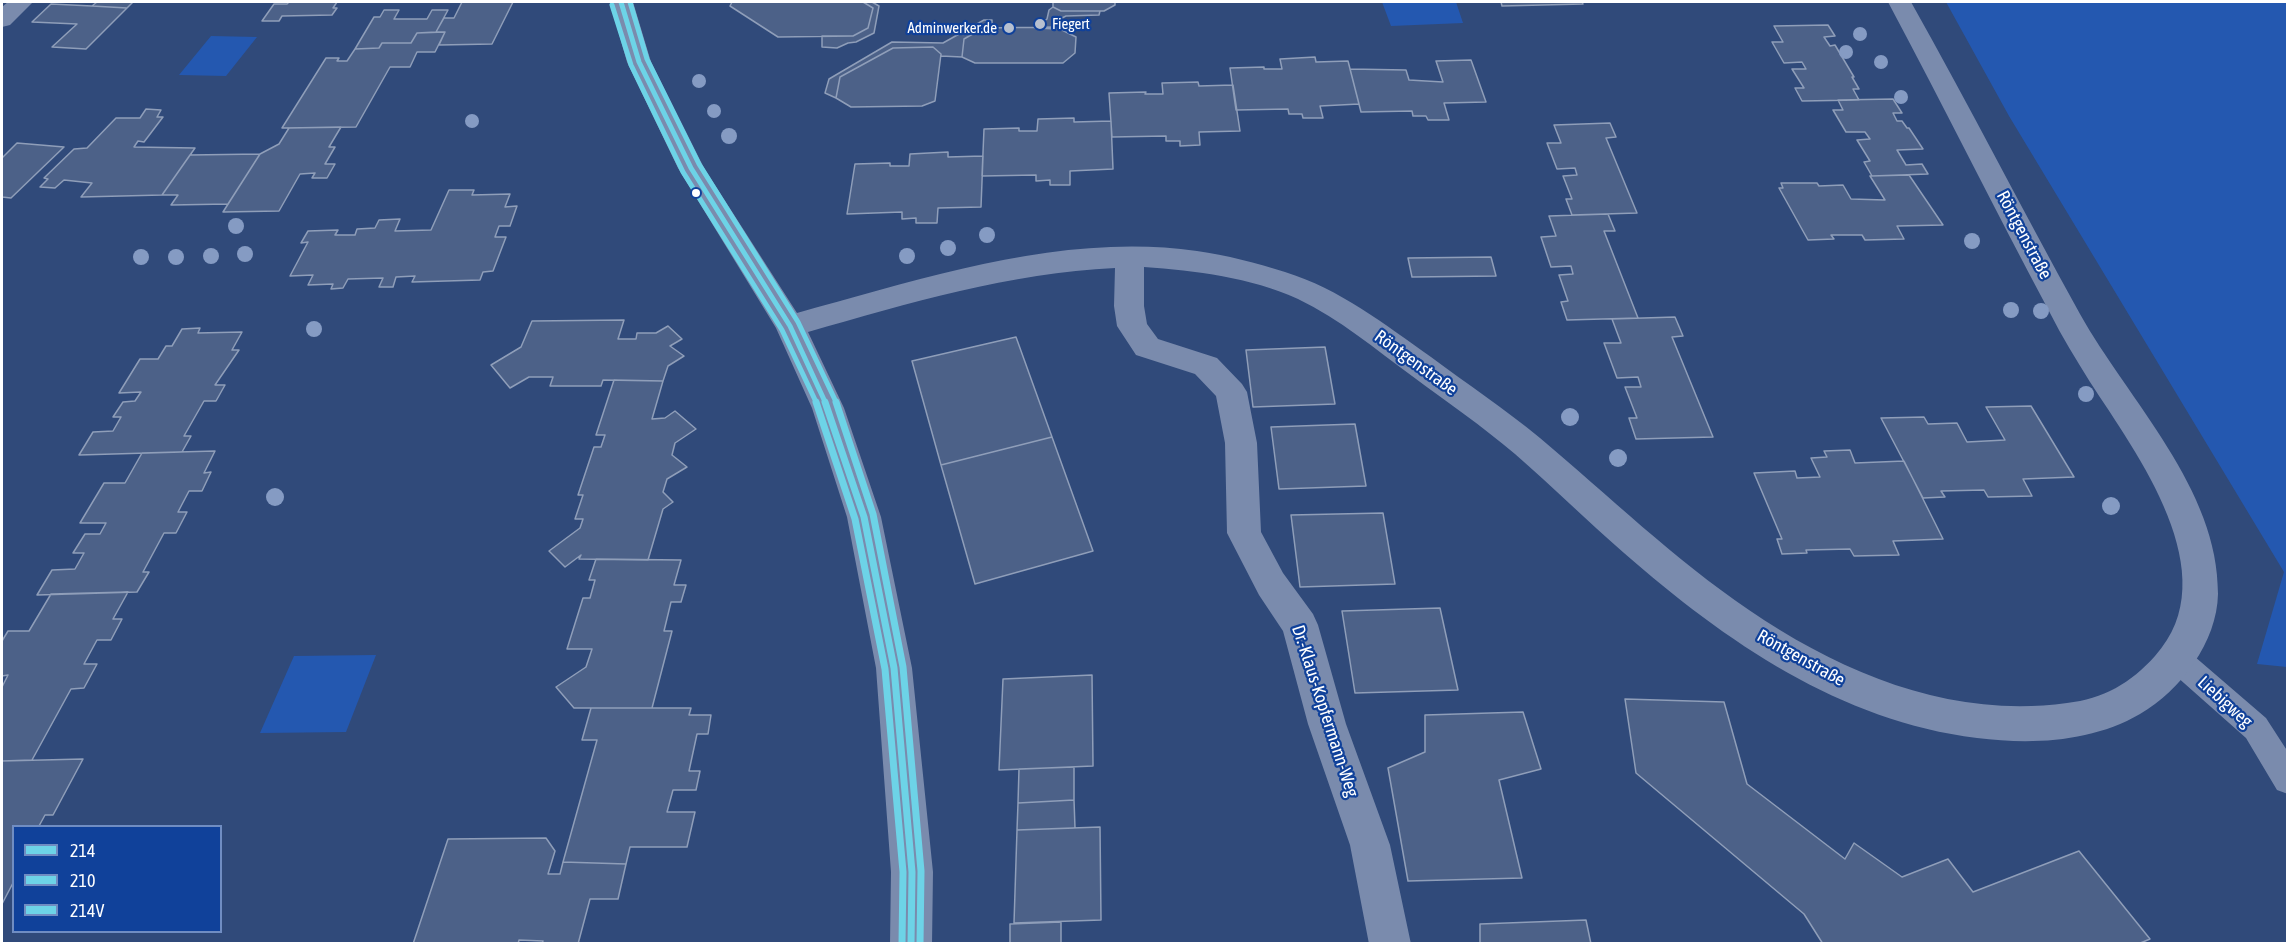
<!DOCTYPE html>
<meta charset="utf-8">
<style>
body{margin:0}
#map{position:relative;width:2289px;height:945px;overflow:hidden;background:#304a7a;font-family:"Asap Condensed",sans-serif}
canvas{display:block}
.frame{position:absolute;inset:0;border:3px solid #fff;pointer-events:none}
.legend{position:absolute;left:12px;top:825px;width:210px;height:108px;box-sizing:border-box;background:#10419a;border:2px solid #708dc2;margin:0;padding:8px 10px;list-style:none;font-size:18px;color:#fff}
.legend li{display:flex;align-items:center;gap:12px;height:30px}
.legend b{width:30px;border:2px solid #708dc2}
</style>
<div id="map">
<canvas width="2289" height="945"></canvas>
<div class="frame"></div>
<ul class="legend">
<li><b style="height:8px;background:#6dd3e7"></b>214</li>
<li><b style="height:8px;background:#6dd3e7"></b>210</li>
<li><b style="height:8px;background:#6dd3e7"></b>214V</li>
</ul>
</div>
<script>
const c = document.querySelector('canvas').getContext('2d');
c.lineJoin = 'round';
function fill(path, color) { c.fillStyle = color; c.fill(path, 'evenodd'); }
function strokePath(path, color, width, dash) { c.strokeStyle = color; c.lineWidth = width; c.lineCap = dash ? 'butt' : 'round'; c.setLineDash(dash || []); c.stroke(path); }
function label(font, color, halo, rows, align = 'center') {
  c.font = font + ' "Asap Condensed",sans-serif'; c.lineWidth = 4.5; c.setLineDash([]); c.textBaseline = 'middle'; c.strokeStyle = halo; c.fillStyle = color; for (const [text, x, y, turn = 0] of rows) {
    c.save(); c.translate(x, y); c.rotate((+turn || 0) * Math.PI / 180); c.textAlign = isNaN(turn) ? turn : align; if (halo) c.strokeText(text, 0, 0); c.fillText(text, 0, 0); c.restore();
  }
}
const green = new Path2D(`
 M1382 2H1456L1463 23 1391 26Z
 M1946 2H2287V667L2257 664 2284 572 2009 116Z
 M211 36 257 37 226 76 179 75Z
 M376 655 346 732 260 733 294 656Z`);
const building = new Path2D(`
 M97 2H133L127 8 92 6Z
 M289 2H337L333 8H337L332 15 282 16 279 21H262L274 4H287Z
 M462 2H513L492 44 439 45 445 32H436L444 18H454Z
 M732 2H863L873 8 868 28 853 36 778 37 730 6Z
 M863 2H872L879 6 874 33 856 42 848 43 837 48 822 47V36H853L868 28 873 8Z
 M1053 2H1115V5L1104 11H1061L1053 7Z
 M1501 2H1582L1583 4 1502 6Z
 M51 4 92 6 127 8 86 49 52 47 77 24 32 22Z
 M1053 7 1061 11H1100L1099 15 1066 16 1060 19 1059 29 1035 28 1047 19 1049 10Z
 M384 10H399L394 19H427L432 10H448L436 32 417 33 411 43H382L379 48 355 49 374 17H380Z
 M984 20H992V28H983L964 39 962 57 941 56V54L933 47 893 48 840 77 836 98 825 93 829 79 892 42 943 43Z
 M1828 25 1835 36 1824 37 1830 46 1835 45 1854 77H1852L1859 89H1853L1859 100 1802 101 1795 88H1804L1792 69H1806L1802 62 1784 63 1772 42H1783L1774 26Z
 M1056 27 1076 37 1075 53 1063 63H975L962 57 964 39 983 28Z
 M445 32 435 52H417L410 67H390L356 127 282 128 326 58H339L337 61H347L355 49 379 48 382 43H411L417 33Z
 M933 47 941 54 935 101 922 106 851 107 836 98 840 77 893 48Z
 M1315 57 1316 62 1348 61 1359 104 1320 106 1323 118H1303L1302 114H1289L1288 109 1236 110 1230 68 1264 67V69H1282L1280 59Z
 M1471 60 1486 102 1444 103 1449 120H1428L1426 116H1413L1412 111 1361 112 1350 69 1406 70 1409 80 1443 82 1436 61Z
 M1198 82 1199 86 1233 85 1240 131 1199 132 1200 145 1180 146V141H1166V136L1112 137 1109 93 1146 92 1145 94H1163L1162 83Z
 M1893 99 1902 113H1893L1897 121H1902L1907 128H1909L1923 149 1897 150 1906 165 1922 164 1928 174 1872 176 1864 162 1870 161 1857 140 1870 139 1865 132H1846L1833 110H1843L1838 100Z
 M146 109 161 110 157 117H163L144 142 138 141 134 147 195 148 162 195 81 197 92 183 64 180 55 188 40 187 48 179 44 178 74 149 87 148 116 118H140Z
 M1074 118V122L1111 121 1113 169 1070 171V185H1050V180L1036 181V175L982 176 984 129 1019 128V131H1037L1038 119Z
 M1610 123 1616 137 1606 138 1637 213 1572 215 1566 199H1572L1563 176 1577 175 1575 168 1557 169 1547 143H1561L1554 125Z
 M341 127 329 147H335L325 164H335L327 178H312L315 173 300 174 279 211 223 212 260 154 279 144 289 128Z
 M17 143 64 147 11 198 2 197V158Z
 M948 152V157L983 156 981 207 938 208 937 223H916V218L902 219V212L847 214 855 164 890 163V166H909L910 154Z
 M260 154 228 204 171 205 178 195H162L190 155Z
 M1909 175 1943 225 1897 226 1904 239 1865 240 1862 235H1831L1834 239 1808 240 1779 188H1783L1781 183H1817L1819 186 1843 185 1851 199 1885 200 1870 176Z
 M449 190H474L472 195 510 194 505 207 517 206 510 226H499L495 237H506L493 271 483 272 480 280 412 282 415 276 396 277 393 287H379L383 278 348 279 343 288 331 289 333 284 308 285 313 275 290 276 308 242 301 243 308 231 338 230 335 235H355L357 229 375 228 379 220 400 219 395 231 431 230Z
 M1608 214 1615 231H1604L1638 318 1567 320 1561 302 1568 301 1559 275 1573 274 1571 266 1551 267 1541 237 1556 236 1549 216Z
 M1491 257 1496 276 1412 277 1408 258Z
 M1675 317 1683 336 1672 337 1713 437 1636 439 1629 418H1637L1625 387H1641L1638 377 1617 378 1604 343H1621L1612 319Z
 M624 320 618 339H636L637 333H656L668 326 682 339 670 346 684 356 668 366 663 381 603 380 601 386H550L553 377H529L510 388 491 365 521 347 532 321Z
 M200 328 198 333 242 332 232 350H239L215 385H225L216 401H204L184 436H191L182 452 79 455 93 432 113 431 121 417H113L123 402 135 401 141 392 119 393 140 359H158L166 346H172L182 329Z
 M1016 337 1052 437 941 465 912 361Z
 M1325 347 1335 404 1253 407 1246 350Z
 M614 380 663 381 652 419 665 418 675 411 696 429 675 443 672 455 687 467 667 479 663 492 673 502 663 509 648 560 579 559 581 555 565 567 549 551 580 528 583 519H575L583 495H578L594 447H601L605 435H596Z
 M2031 406 2074 477 2023 479 2032 496 1988 497 1984 490 1941 491 1945 497 1923 498 1881 418 1924 417 1928 424 1957 423 1967 442 2005 440 1986 407Z
 M1355 424 1366 486 1279 489 1271 427Z
 M1052 437 1093 551 975 584 941 465Z
 M1850 450 1855 463 1904 461 1943 539 1893 541 1899 555 1854 556 1850 549 1806 550 1807 553 1782 554 1777 539H1782L1754 473 1795 471 1797 478 1820 477 1811 458 1827 457 1824 451Z
 M215 451 204 473 211 472 202 491H189L178 512H187L176 533H164L143 572H149L137 592 37 595 52 570 75 569 84 553H73L85 534H100L106 523H80L104 483H125L142 453Z
 M1383 513 1395 584 1300 587 1291 515Z
 M596 559 681 560 674 585H686L681 602H671L664 631H672L652 708H574L556 687 586 667 592 649H567L583 598H590L595 580H589Z
 M128 592 113 619H122L111 640H97L84 664H97L84 688 71 689 32 760 2 761V687L8 675 2 676V641L8 631H29L51 594Z
 M1440 608 1458 690 1355 693 1342 611Z
 M1092 675 1093 766 999 770 1003 679Z
 M1625 699 1724 702 1747 784 1845 859 1854 843 1902 877 1948 859 1973 892 2079 851 2150 939 2138 944H1823L1804 914 1636 773Z
 M591 708H691L689 715H711L708 734H697L689 771H700L696 790H673L667 812H695L687 847H630L626 864 563 862 597 740H582Z
 M1523 712 1541 769 1499 780 1522 878 1408 881 1388 768 1425 752V715Z
 M83 759 53 815H45L39 826H14V881L2 904V761Z
 M1074 767V800L1018 803 1019 769Z
 M1074 800 1075 828 1017 830 1018 803Z
 M1100 827 1101 920 1014 923 1017 830Z
 M546 838 555 851 548 874H560L563 862 626 864 618 899H590L578 944H542L543 941 519 940 518 944H413L448 839Z
 M1586 920 1591 944H1480V924Z
 M1061 922V944H1010V924Z`);
const lane = new Path2D(`
 M2177 646 2187 650 2266 718 2288 752V794L2277 790 2246 738 2167 668 2163 659 2167 650Z`);
const street = new Path2D(`
 M8 2H33L10 25 2 27V7Z
 M610 2H633L651 62 704 168 797 313C925 278 1063 232 1197 251 1226 255 1257 263 1285 272 1340 289 1384 324 1431 357 1467 384 1505 409 1540 438 1609 496 1674 559 1749 610 1843 674 1952 719 2067 703 2103 699 2131 683 2155 656 2229 575 2136 453 2090 382 2076 359 2062 337 2050 313 1995 210 1943 105 1888 2H1911C1969 105 2023 211 2080 314 2128 400 2219 489 2218 594 2217 642 2181 690 2140 714 2092 742 2032 745 1977 738 1840 721 1726 642 1624 553 1587 521 1552 486 1515 454 1482 426 1447 402 1412 376 1375 349 1340 319 1298 299 1250 277 1196 271 1144 267V306L1147 324 1158 339 1217 358 1242 384 1247 392 1257 443 1261 532 1283 573 1313 614 1318 625 1346 724 1390 845 1411 944H1369L1350 845 1308 724 1283 631 1259 595 1227 533 1225 443 1216 396 1195 374 1136 355 1117 326 1114 306 1115 268C1010 273 909 303 808 332L844 408 881 517 912 668 933 872 932 944H890L891 872 876 668 847 517 812 408 776 328 678 168 627 62Z`);
const bus1Far1 = new Path2D(`
 M621 2 639 62 691 168 790 326 826 404`);
const bus1 = new Path2D(`
 M825 402 864 517 894 668 912 872 911 944`);
const bus2Far1 = new Path2D(`
 M612 5 631 65 683 172 782 330 817 404`);
const bus2 = new Path2D(`
 M816 402 855 519 885 669 903 872 902 944`);
const bus3Far1 = new Path2D(`
 M630 2 647 59 699 164 798 322 837 404`);
const bus3 = new Path2D(`
 M836 402 873 514 903 667 921 871 920 944`);
const trees = [
 [1860,34,7],
 [1846,52,7],
 [1881,62,7],
 [699,81,7],
 [1901,97,7],
 [714,111,7],
 [472,121,7],
 [729,136,8],
 [236,226,8],
 [987,235,8],
 [1972,241,8],
 [948,248,8],
 [245,254,8],
 [211,256,8],
 [907,256,8],
 [141,257,8],
 [176,257,8],
 [2011,310,8],
 [2041,311,8],
 [314,329,8],
 [2086,394,8],
 [1570,417,9],
 [1618,458,9],
 [275,497,9],
 [2111,506,9]
];
const markers = [
 [1040,24,6,"#b7c0d0"],
 [1009,28,6,"#b7c0d0"],
 [696,193,5,"#fff"]
];
const farPoinames = [
 ["Fiegert",1052,24],
 ["Adminwerker.de",997,28,"right"]
];
const streetNames = [
 ["Röntgenstraße",2024,235,62],
 ["Röntgenstraße",1416,363,36],
 ["Röntgenstraße",1801,658,29],
 ["Liebigweg",2225,702,42],
 ["Dr.-Klaus-Kopfermann-Weg",1325,711,72]
];
fill(green, '#2458b0');
fill(building, '#4c6188');
strokePath(building, '#8f9eb9', 1.5);
fill(lane, '#7a8bad');
fill(street, '#7a8bad');
strokePath(bus1Far1, '#6dd3e7', 5);
strokePath(bus1, '#6dd3e7', 7);
strokePath(bus2Far1, '#6dd3e7', 5);
strokePath(bus2, '#6dd3e7', 7);
strokePath(bus3Far1, '#6dd3e7', 5);
strokePath(bus3, '#6dd3e7', 7);
c.fillStyle = '#859bc3';
for (const [x, y, r] of trees) { c.beginPath(); c.arc(x, y, r, 0, 2 * Math.PI); c.fill(); }
for (const [x, y, r, color] of markers) { const dot = new Path2D(); dot.arc(x, y, r, 0, 2 * Math.PI); c.fillStyle = color; c.fill(dot); strokePath(dot, '#10419a', 2); }
label('15px', '#fff', '#10419a', farPoinames, 'left');
label('18px', '#fff', '#10419a', streetNames);
</script>
